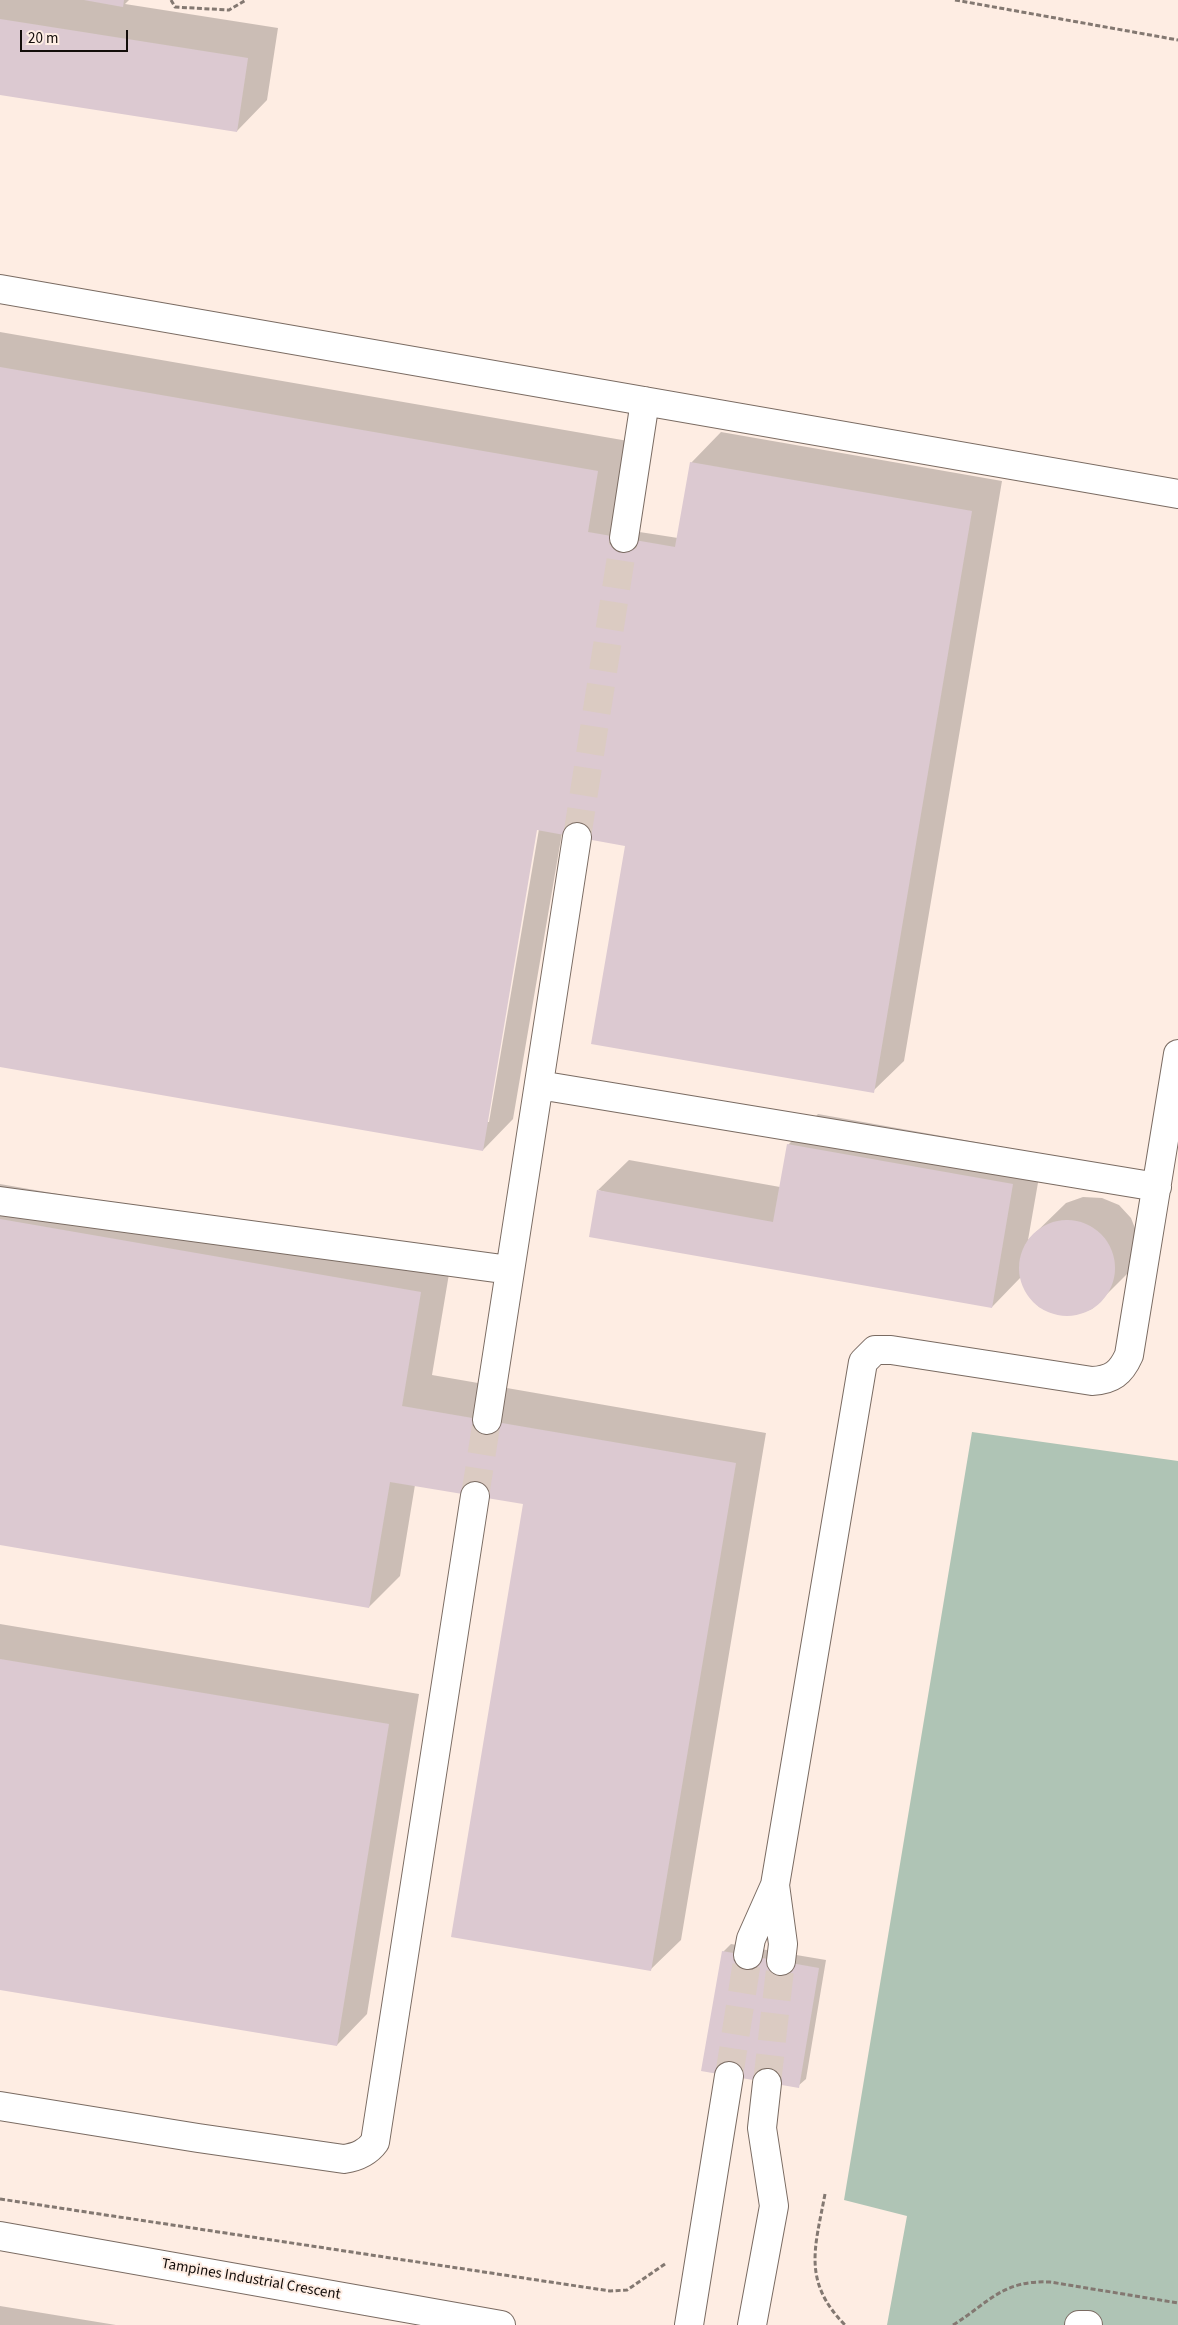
<!DOCTYPE html>
<style>
body{margin:0}
#map{position:relative;width:1178px;height:2325px;overflow:hidden;background:#feede3;font-family:"Source Sans 3",sans-serif}
canvas{display:block}
.scale{position:absolute;left:20px;top:30px;width:108px;height:22px;box-sizing:border-box;border:2px solid #130d0a;border-top:0;padding-left:6px;font-size:15px;line-height:18px;white-space:nowrap;color:#130d0a;-webkit-text-stroke:4px #feede3;paint-order:stroke}
</style>
<div id="map">
<canvas width="1178" height="2325"></canvas>
<div class="scale">20 m</div>
</div>
<script>
const c = document.querySelector('canvas').getContext('2d');
c.lineJoin = 'round';
function fill(path, color) { c.fillStyle = color; c.fill(path, 'evenodd'); }
function strokePath(path, color, width, dash) { c.strokeStyle = color; c.lineWidth = width; c.lineCap = dash ? 'butt' : 'round'; c.setLineDash(dash || []); c.stroke(path); }
function label(font, color, halo, rows, align = 'center') {
  c.font = font + ' "Source Sans 3",sans-serif'; c.lineWidth = 4; c.setLineDash([]); c.textBaseline = 'middle'; c.strokeStyle = halo; c.fillStyle = color; for (const [text, x, y, turn = 0] of rows) {
    c.save(); c.translate(x, y); c.rotate((+turn || 0) * Math.PI / 180); c.textAlign = isNaN(turn) ? turn : align; if (halo) c.strokeText(text, 0, 0); c.fillText(text, 0, 0); c.restore();
  }
}
const green = new Path2D(`
 M972 1432 1178 1461V2325H887L907 2216 844 2200Z`);
const shadow = new Path2D(`
 M0 0H129L125 4 278 28 267 100 237 131 0 94Z
 M0 332 628 441 614 528 678 538 691 463 721 432 1002 481 904 1061 873 1091 626 845 562 833 513 1119 483 1150 0 1066ZM536 829H539L489 1122H487Z
 M818 1114 1043 1154 1028 1240 1066 1203 1083 1197 1102 1198 1119 1205 1131 1218 1138 1236 1130 1271 1092 1309 1075 1315 1056 1314 1039 1307 1027 1293 1021 1277 992 1307 598 1190 629 1160 780 1187 788 1145Z
 M0 1184 451 1262 432 1375 766 1433 681 1940 650 1970 525 1503 415 1485 400 1576 369 1607 0 1544Z
 M0 1624 419 1694 367 2014 337 2045 0 1988Z
 M731 1944 826 1960 806 2079 798 2086 723 1952Z
 M0 2306 116 2325H0Z`);
const building = new Path2D(`
 M84 0H124L123 7Z
 M0 19 248 58 237 132 0 95Z
 M0 367 598 471 588 532 675 547 690 462 972 511 874 1093 591 1044 625 846 537 830 483 1151 0 1067Z
 M787 1144 1013 1184 992 1308 589 1237 597 1190 773 1222Z
 M0 1219 421 1292 402 1406 736 1463 651 1971 451 1937 523 1504 390 1482 369 1608 0 1545Z
 M1019 1268a48 48 0 1 1 96 0a48 48 0 1 1-96 0Z
 M0 1659 389 1724 337 2046 0 1990Z
 M722 1951 819 1968 799 2088 701 2071Z`);
const minorTunnel = new Path2D(`
 M577 837 624 538
 M475 1496 487 1420
 M729 2076 748 1955
 M767 2083 781 1961`);
const path = new Path2D(`
 M171 0 175 7 229 10 246 0
 M955 0 1178 40
 M825 2194C815 2248 802 2281 845 2325
 M0 2199 610 2291 627 2290 665 2264
 M953 2325C990 2302 1002 2280 1050 2282L1178 2303`);
const minor = new Path2D(`
 M0 289 1178 494
 M624 538 645 401
 M539 1085 1157 1187
 M0 1201 510 1270
 M487 1420 577 837
 M775 1885 783 1944 781 1961
 M748 1955 751 1939 775 1885 863 1362 875 1350H891L1092 1381C1112 1380 1121 1373 1129 1355L1178 1054
 M0 2106 198 2138 344 2159C357 2157 367 2153 375 2142L475 1496
 M0 2236 501 2325
 M689 2325 729 2076
 M752 2325 774 2206 762 2128 767 2083
 M1079 2325H1088`);
const streetNames = [
 ["Tampines Industrial Crescent",251,2280,10]
];
fill(green, '#afc4b5');
fill(shadow, '#0003');
fill(building, '#dcc9d1');
strokePath(minorTunnel, '#dbcbc2', 28, [28, 14]);
strokePath(minor, '#7a6b62', 30);
strokePath(path, '#837871', 3, [5, 2.5]);
strokePath(minor, '#fff', 28);
label('15px', '#130d0a', '#feede3', streetNames);
</script>
